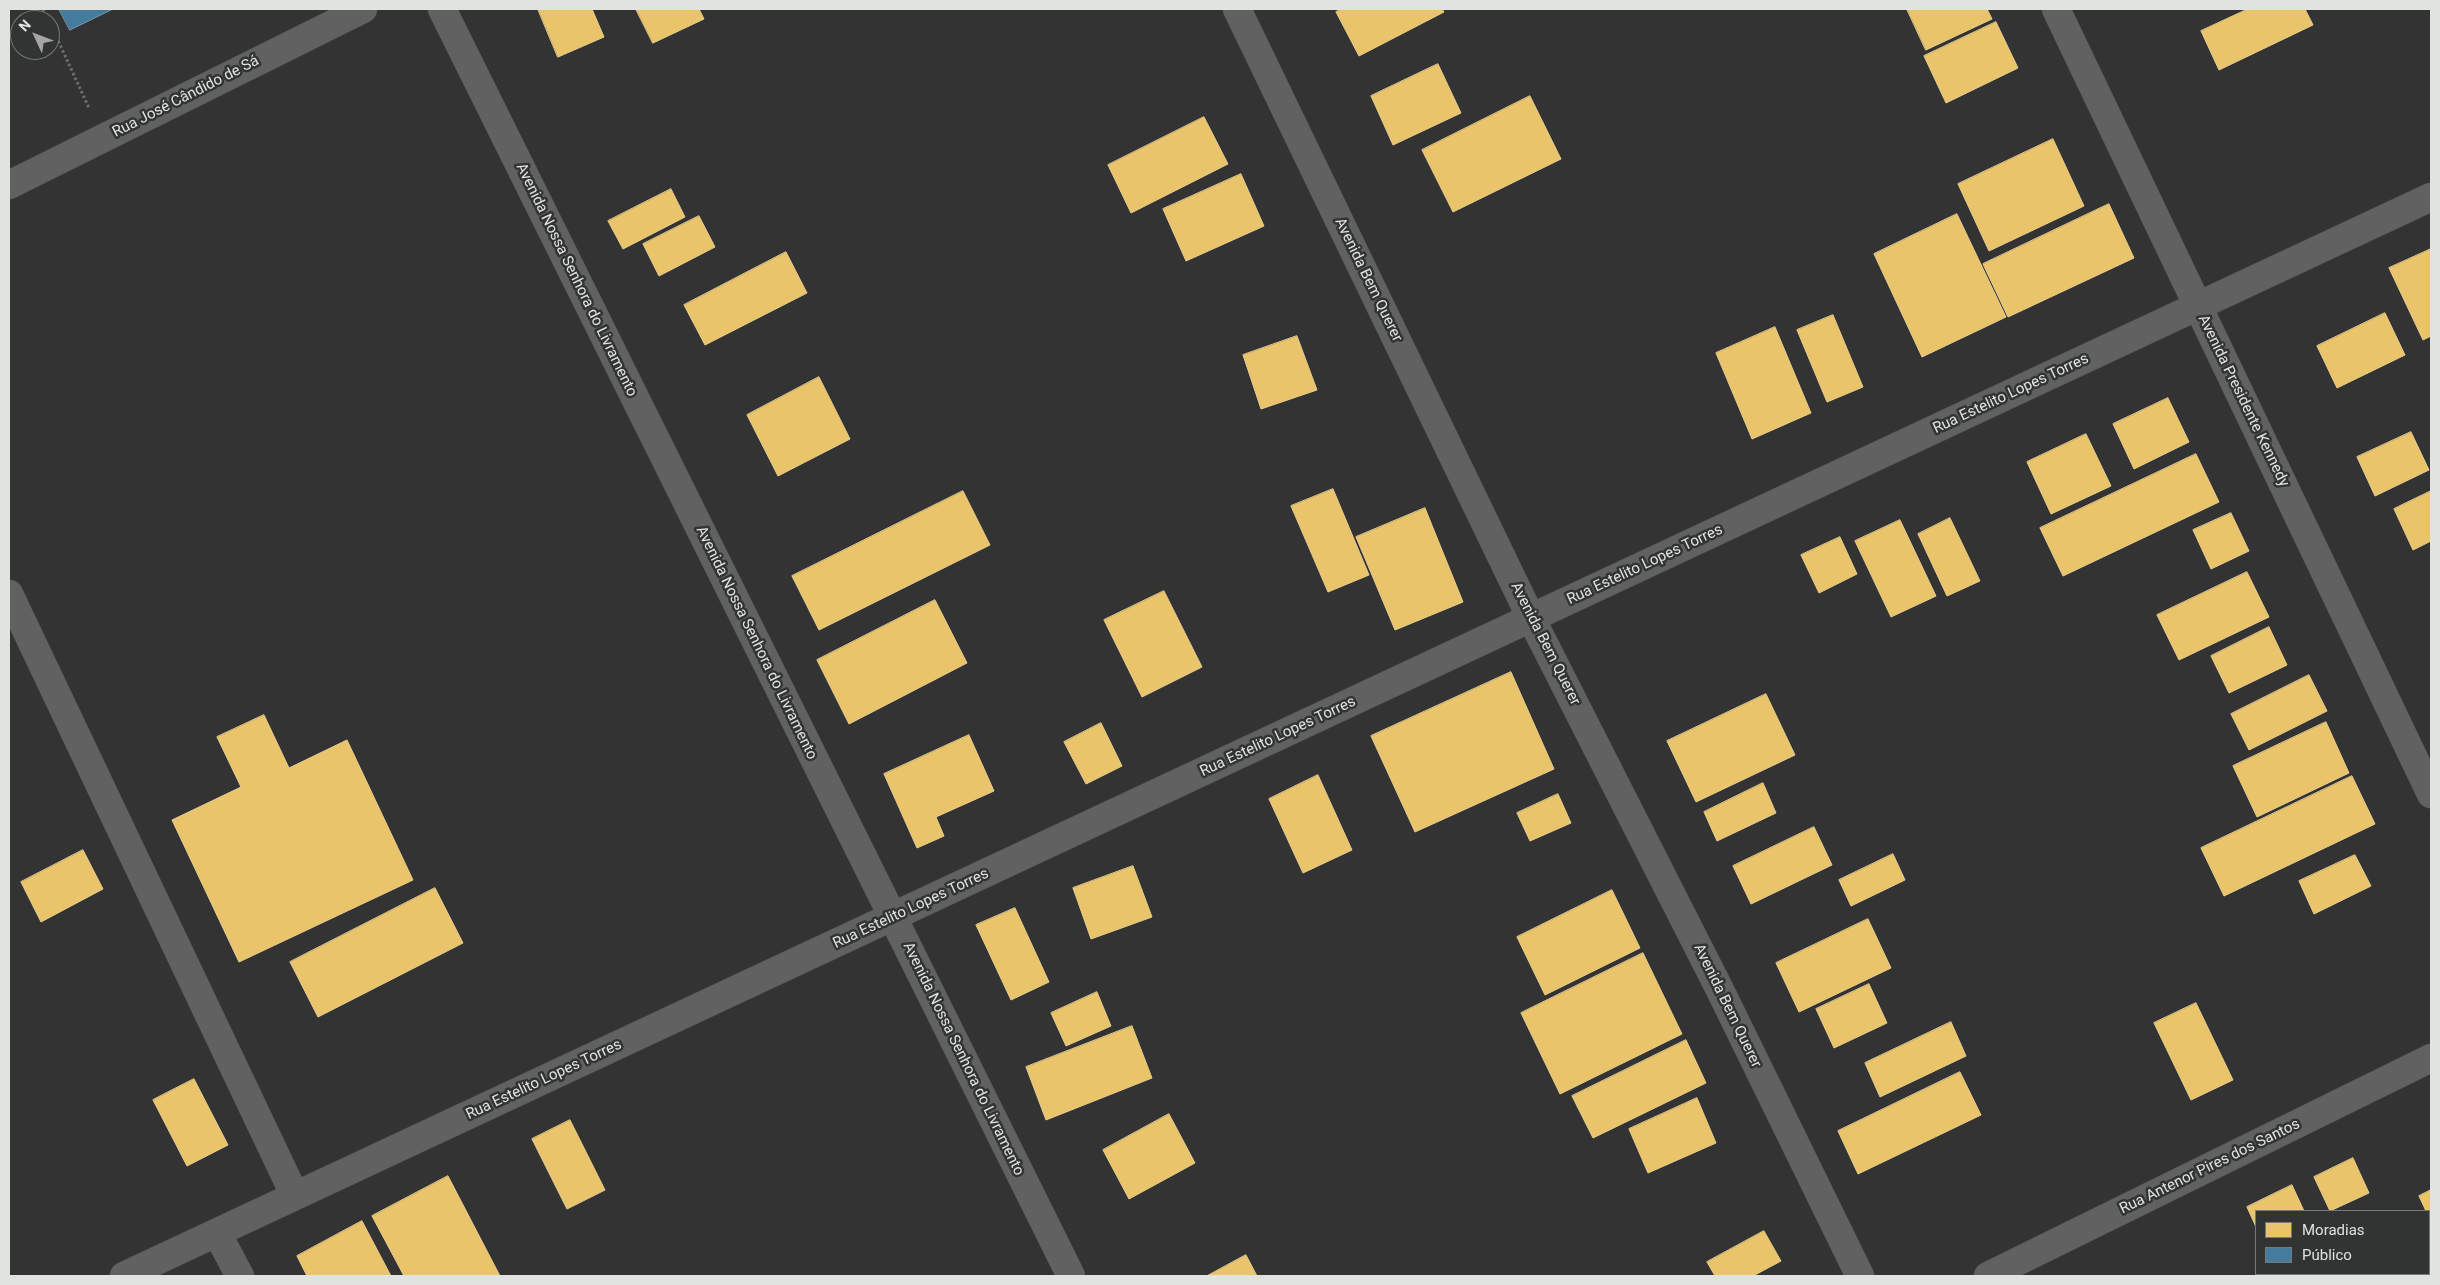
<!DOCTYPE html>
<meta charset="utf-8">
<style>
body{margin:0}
#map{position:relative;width:2440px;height:1285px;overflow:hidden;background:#323332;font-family:Roboto,sans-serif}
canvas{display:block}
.frame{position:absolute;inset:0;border:10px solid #e1e3e1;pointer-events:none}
.legend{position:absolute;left:2255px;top:1210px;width:175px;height:65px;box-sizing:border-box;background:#313432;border:1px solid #777a78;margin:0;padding:6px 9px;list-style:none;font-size:15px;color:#e1e3e1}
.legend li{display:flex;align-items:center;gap:10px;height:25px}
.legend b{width:25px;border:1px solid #777a78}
.north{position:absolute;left:10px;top:10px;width:50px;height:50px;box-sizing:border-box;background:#313432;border:1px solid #777a78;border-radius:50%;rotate:313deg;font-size:14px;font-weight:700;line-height:20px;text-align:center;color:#e1e3e1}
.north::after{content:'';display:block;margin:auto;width:18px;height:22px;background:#a4a5a4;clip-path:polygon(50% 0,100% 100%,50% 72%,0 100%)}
</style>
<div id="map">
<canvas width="2440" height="1285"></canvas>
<div class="frame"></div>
<ul class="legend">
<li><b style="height:14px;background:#e9c46a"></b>Moradias</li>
<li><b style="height:14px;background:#457b9d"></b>Público</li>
</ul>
<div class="north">N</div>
</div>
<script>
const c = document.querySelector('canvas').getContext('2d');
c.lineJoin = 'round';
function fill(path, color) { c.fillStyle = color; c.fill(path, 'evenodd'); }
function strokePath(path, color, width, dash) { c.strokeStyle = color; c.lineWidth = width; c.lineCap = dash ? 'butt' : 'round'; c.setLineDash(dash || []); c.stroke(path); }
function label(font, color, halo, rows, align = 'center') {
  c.font = font + ' Roboto,sans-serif'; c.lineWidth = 5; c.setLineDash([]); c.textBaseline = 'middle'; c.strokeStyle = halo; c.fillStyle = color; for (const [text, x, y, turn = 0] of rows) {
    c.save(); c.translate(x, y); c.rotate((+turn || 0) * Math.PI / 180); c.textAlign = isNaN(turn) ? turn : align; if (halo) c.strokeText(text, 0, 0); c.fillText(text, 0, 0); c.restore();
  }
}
const homes = new Path2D(`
 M538 9H592L604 37 558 57Z
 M636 9H699L704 19 653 43Z
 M1342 9H1442L1444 12 1359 56 1336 12Z
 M1907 9H1987L1992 19 1926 50Z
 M2248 9H2305L2313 25 2219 70 2201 31Z
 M1996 22 2018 68 1946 103 1924 56Z
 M1438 64 1461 113 1393 145 1371 96Z
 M1530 96 1561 159 1453 212 1422 150Z
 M1204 117 1228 164 1131 213 1108 165Z
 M2053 139 2084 206 1989 251 1958 184Z
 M1241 174 1264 226 1186 261 1163 209Z
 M671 189 685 217 623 249 608 221Z
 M2109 204 2134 258 2008 317 1983 264Z
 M1957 214 2006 317 1922 357 1874 254Z
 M699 216 715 247 659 276 643 244Z
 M2431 249V336L2423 340 2389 268Z
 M786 252 807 293 705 345 684 305Z
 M2385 313 2405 355 2337 388 2317 346Z
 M1833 315 1863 387 1827 402 1797 330Z
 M1775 327 1811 413 1752 439 1716 353Z
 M1297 336 1317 390 1261 409 1243 355Z
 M819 377 850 439 778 476 747 415Z
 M2168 398 2189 442 2134 469 2113 424Z
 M2411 432 2429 470 2375 496 2357 457Z
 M2086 434 2111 486 2051 514 2027 462Z
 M2196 454 2219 502 2063 576 2040 528Z
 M1333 489 1369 575 1328 592 1291 506Z
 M963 491 990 545 819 630 792 576Z
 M2431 491V541L2413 550 2394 509Z
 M1425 508 1463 602 1395 630 1356 537Z
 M2231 513 2249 551 2211 569 2193 530Z
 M1950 518 1980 581 1947 596 1918 534Z
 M1900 520 1936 596 1891 617 1855 541Z
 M1840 537 1857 574 1819 593 1801 555Z
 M2247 572 2269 617 2179 660 2157 615Z
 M1164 591 1202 667 1142 697 1104 620Z
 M935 600 967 663 849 724 817 660Z
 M2269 627 2287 665 2229 693 2211 656Z
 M1511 672 1554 769 1415 832 1371 736Z
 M2309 675 2327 711 2249 750 2231 714Z
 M1766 694 1795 755 1696 802 1667 741Z
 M264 715 289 768 347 740 413 880 239 962 172 820 241 787 217 737Z
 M2326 722 2349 773 2257 817 2233 766Z
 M1101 723 1122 766 1086 784 1064 742Z
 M969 735 994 791 936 817 944 836 917 848 884 774Z
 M1318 775 1352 850 1303 873 1269 799Z
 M2352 776 2375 824 2224 896 2201 848Z
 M1763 783 1776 813 1717 841 1704 812Z
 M1558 794 1571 823 1530 841 1517 813Z
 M1814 827 1832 865 1751 904 1733 866Z
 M83 850 103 889 41 922 21 882Z
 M1893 854 1905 880 1851 906 1839 880Z
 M2355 855 2371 886 2314 914 2299 881Z
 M1133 866 1152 917 1091 939 1073 888Z
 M435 888 463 943 318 1017 290 962Z
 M1612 890 1640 948 1545 995 1517 937Z
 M1015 908 1049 982 1011 1000 976 925Z
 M1868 919 1891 968 1799 1012 1776 963Z
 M1643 953 1682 1034 1560 1094 1521 1013Z
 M1869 984 1887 1023 1834 1048 1816 1009Z
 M1097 992 1111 1026 1066 1046 1051 1013Z
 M2196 1003 2233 1080 2191 1100 2154 1023Z
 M1951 1022 1966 1056 1880 1097 1865 1063Z
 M1132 1026 1152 1078 1046 1120 1026 1067Z
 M1686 1040 1706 1083 1593 1138 1572 1096Z
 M1960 1072 1981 1115 1858 1174 1838 1131Z
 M194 1079 228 1145 187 1166 153 1100Z
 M1697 1098 1716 1143 1648 1173 1629 1129Z
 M1169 1114 1195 1163 1129 1199 1103 1150Z
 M570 1120 605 1190 567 1209 532 1139Z
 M2353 1158 2369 1193 2330 1211 2314 1177Z
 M448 1176 500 1276H404L372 1216Z
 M2292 1185 2304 1211H2256V1227L2247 1207Z
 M2431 1190V1222L2429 1211H2426L2419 1196Z
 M362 1221 391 1276H307L297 1256Z
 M1764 1231 1781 1261 1753 1276H1715L1707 1262Z
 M1246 1255 1257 1276H1207Z`);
const public = new Path2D(`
 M59 9H113L70 30Z`);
const path = new Path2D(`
 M43 9 48 20
 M50 23 89 108`);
const minor = new Path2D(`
 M442 9 1071 1276
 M1237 9 1531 618 1720 990 1860 1276
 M2056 9 2431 794
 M9 185 363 9
 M9 594 295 1196
 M217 1233 240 1276
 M124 1276 2431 197
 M1988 1276 2431 1058`);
const streetNames = [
 ["Rua José Cândido de Sá",186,97,-27],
 ["Avenida Nossa Senhora do Livramento",576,280,64],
 ["Avenida Bem Querer",1368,280,64],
 ["Rua Estelito Lopes Torres",2011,394,-25],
 ["Avenida Presidente Kennedy",2243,401,64],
 ["Rua Estelito Lopes Torres",1645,565,-25],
 ["Avenida Nossa Senhora do Livramento",756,643,64],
 ["Avenida Bem Querer",1545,644,63],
 ["Rua Estelito Lopes Torres",1278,737,-25],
 ["Rua Estelito Lopes Torres",911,909,-25],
 ["Avenida Bem Querer",1727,1006,64],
 ["Avenida Nossa Senhora do Livramento",963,1059,64],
 ["Rua Estelito Lopes Torres",544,1080,-25],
 ["Rua Antenor Pires dos Santos",2210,1167,-26]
];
fill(homes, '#e9c46a');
strokePath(homes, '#e7cd8e', 1);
fill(public, '#457b9d');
strokePath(public, '#749ab1', 1);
strokePath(minor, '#4e504e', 29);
strokePath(path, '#6d6e6d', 3, [2.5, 2.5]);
strokePath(minor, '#606160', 28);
label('15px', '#e1e3e1', '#313432', streetNames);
</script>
